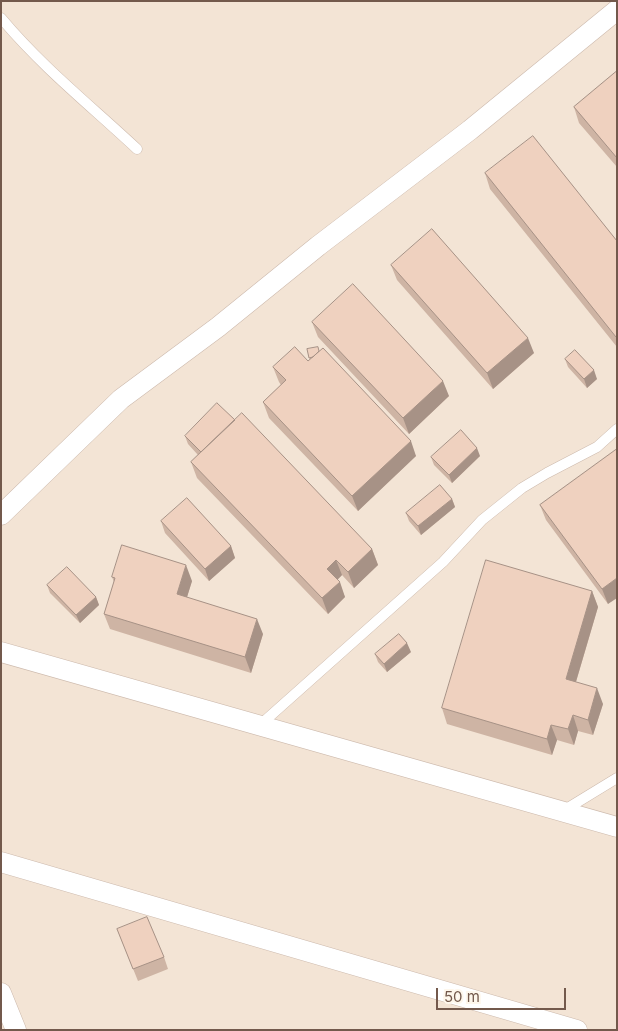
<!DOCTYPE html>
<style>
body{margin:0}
#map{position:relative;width:618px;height:1031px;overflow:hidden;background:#fbf2e6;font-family:Inter,sans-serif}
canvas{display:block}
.frame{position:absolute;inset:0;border:2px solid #73594c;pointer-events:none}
.scale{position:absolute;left:436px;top:988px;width:130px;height:22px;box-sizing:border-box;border:2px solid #73594c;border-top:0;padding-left:6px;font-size:15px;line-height:18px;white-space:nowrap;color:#73594c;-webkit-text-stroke:4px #fef7ec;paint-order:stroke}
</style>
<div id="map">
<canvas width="618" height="1031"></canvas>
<div class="frame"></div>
<div class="scale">50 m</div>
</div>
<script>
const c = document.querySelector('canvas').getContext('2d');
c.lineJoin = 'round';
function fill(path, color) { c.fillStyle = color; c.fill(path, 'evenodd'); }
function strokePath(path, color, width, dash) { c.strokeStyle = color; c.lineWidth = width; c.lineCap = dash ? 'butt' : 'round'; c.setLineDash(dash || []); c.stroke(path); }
const residential = new Path2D(`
 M1 1H617V1030H1Z`);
const lane = new Path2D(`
 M1 18C42 67 91 106 137 149
 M260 725 443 562 482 520 522 488 547 473 597 447 617 429
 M563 811 617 778`);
const street = new Path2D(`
 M1 515 121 399 218 327 318 246 470 130 617 10
 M1 652 617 827
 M1 862 577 1030
 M1 993 16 1030`);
const wall = new Path2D(`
 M617 71V167L579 123 574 107Z
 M485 173 617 241V347L490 189Z
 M391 265 534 353 493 389 397 280Z
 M312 322 449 396 409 434 318 337Z
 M307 349 319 351 416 456 358 511 269 418 263 402 281 385 279 382 273 367 308 361 310 360Z
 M565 359 597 379 587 388 568 367Z
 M185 436 372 549 378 565 354 588 342 575 337 580 345 597 328 614 197 478 191 462 198 455 188 444Z
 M617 449 608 604 546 520 540 505Z
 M480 456 452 483 434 465 431 457Z
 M452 499 455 507 421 535 409 521 406 513Z
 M161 521 231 546 235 558 209 581 165 533Z
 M112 577 192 581 187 597 263 634 251 673 110 629 104 614 114 582Z
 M47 585 96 597 99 605 80 623 50 593Z
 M592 591 598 607 576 682 603 704 593 735 578 731 574 745 557 740 552 755 447 724 442 708Z
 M411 652 387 672 378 662 375 654Z
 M117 929 164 957 168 969 138 981Z`);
const shadedWall = new Path2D(`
 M528 338 534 353 493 389 487 373Z
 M594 370 597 379 587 388 584 379Z
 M443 381 449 396 409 434 403 418Z
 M411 441 416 456 358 511 352 496Z
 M477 448 480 456 452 483 449 475Z
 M452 499 455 507 421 535 418 526Z
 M231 546 235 558 209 581 205 569Z
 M372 549 378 565 354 588 348 572Z
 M336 560 342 575 333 584 327 569Z
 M186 565 192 581 183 610 177 594Z
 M617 578V598L608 604 602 589Z
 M340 582 345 597 328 614 322 598Z
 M592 591 598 607 572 695 566 679Z
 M96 597 99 605 80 623 76 615Z
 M257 619 263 634 251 673 245 657Z
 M407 643 411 652 387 672 384 664Z
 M597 688 603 704 593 735 588 720Z
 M573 715 578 731 574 745 568 729Z
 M551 725 557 740 552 755 547 739Z`);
const building = new Path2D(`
 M617 71V158L574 107Z
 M533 136 617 241V336L616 337 485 173Z
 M432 229 528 338 487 373 391 265Z
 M353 284 443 381 403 418 312 322Z
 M295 347 308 361 323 348 411 441 352 496 263 402 286 380 273 367Z
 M318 347 319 351 313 357 309 358 307 349Z
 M575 350 594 370 584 379 565 359Z
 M217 403 235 420 201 452 185 436Z
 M242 413 372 549 348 572 336 560 327 569 340 582 322 598 191 462Z
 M461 430 477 448 449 475 431 457Z
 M617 449V578L602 589 540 505Z
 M440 485 452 499 418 526 406 513Z
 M187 498 231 546 205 569 161 521Z
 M122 545 186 565 177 594 257 619 245 657 104 614 115 578 112 577Z
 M486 560 592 591 566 679 597 688 588 720 573 715 568 729 551 725 547 739 442 708Z
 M67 567 96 597 76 615 47 585Z
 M399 634 407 643 384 664 375 654Z
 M147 917 164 957 133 969 117 929Z`);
fill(residential, '#f3e4d5');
strokePath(lane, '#cdbaad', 11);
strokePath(street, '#cdbaad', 21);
strokePath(lane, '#fff', 10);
strokePath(street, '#fff', 20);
fill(wall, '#ceb4a4');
fill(shadedWall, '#a79286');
fill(building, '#efd1bf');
strokePath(building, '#a79286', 1);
</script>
